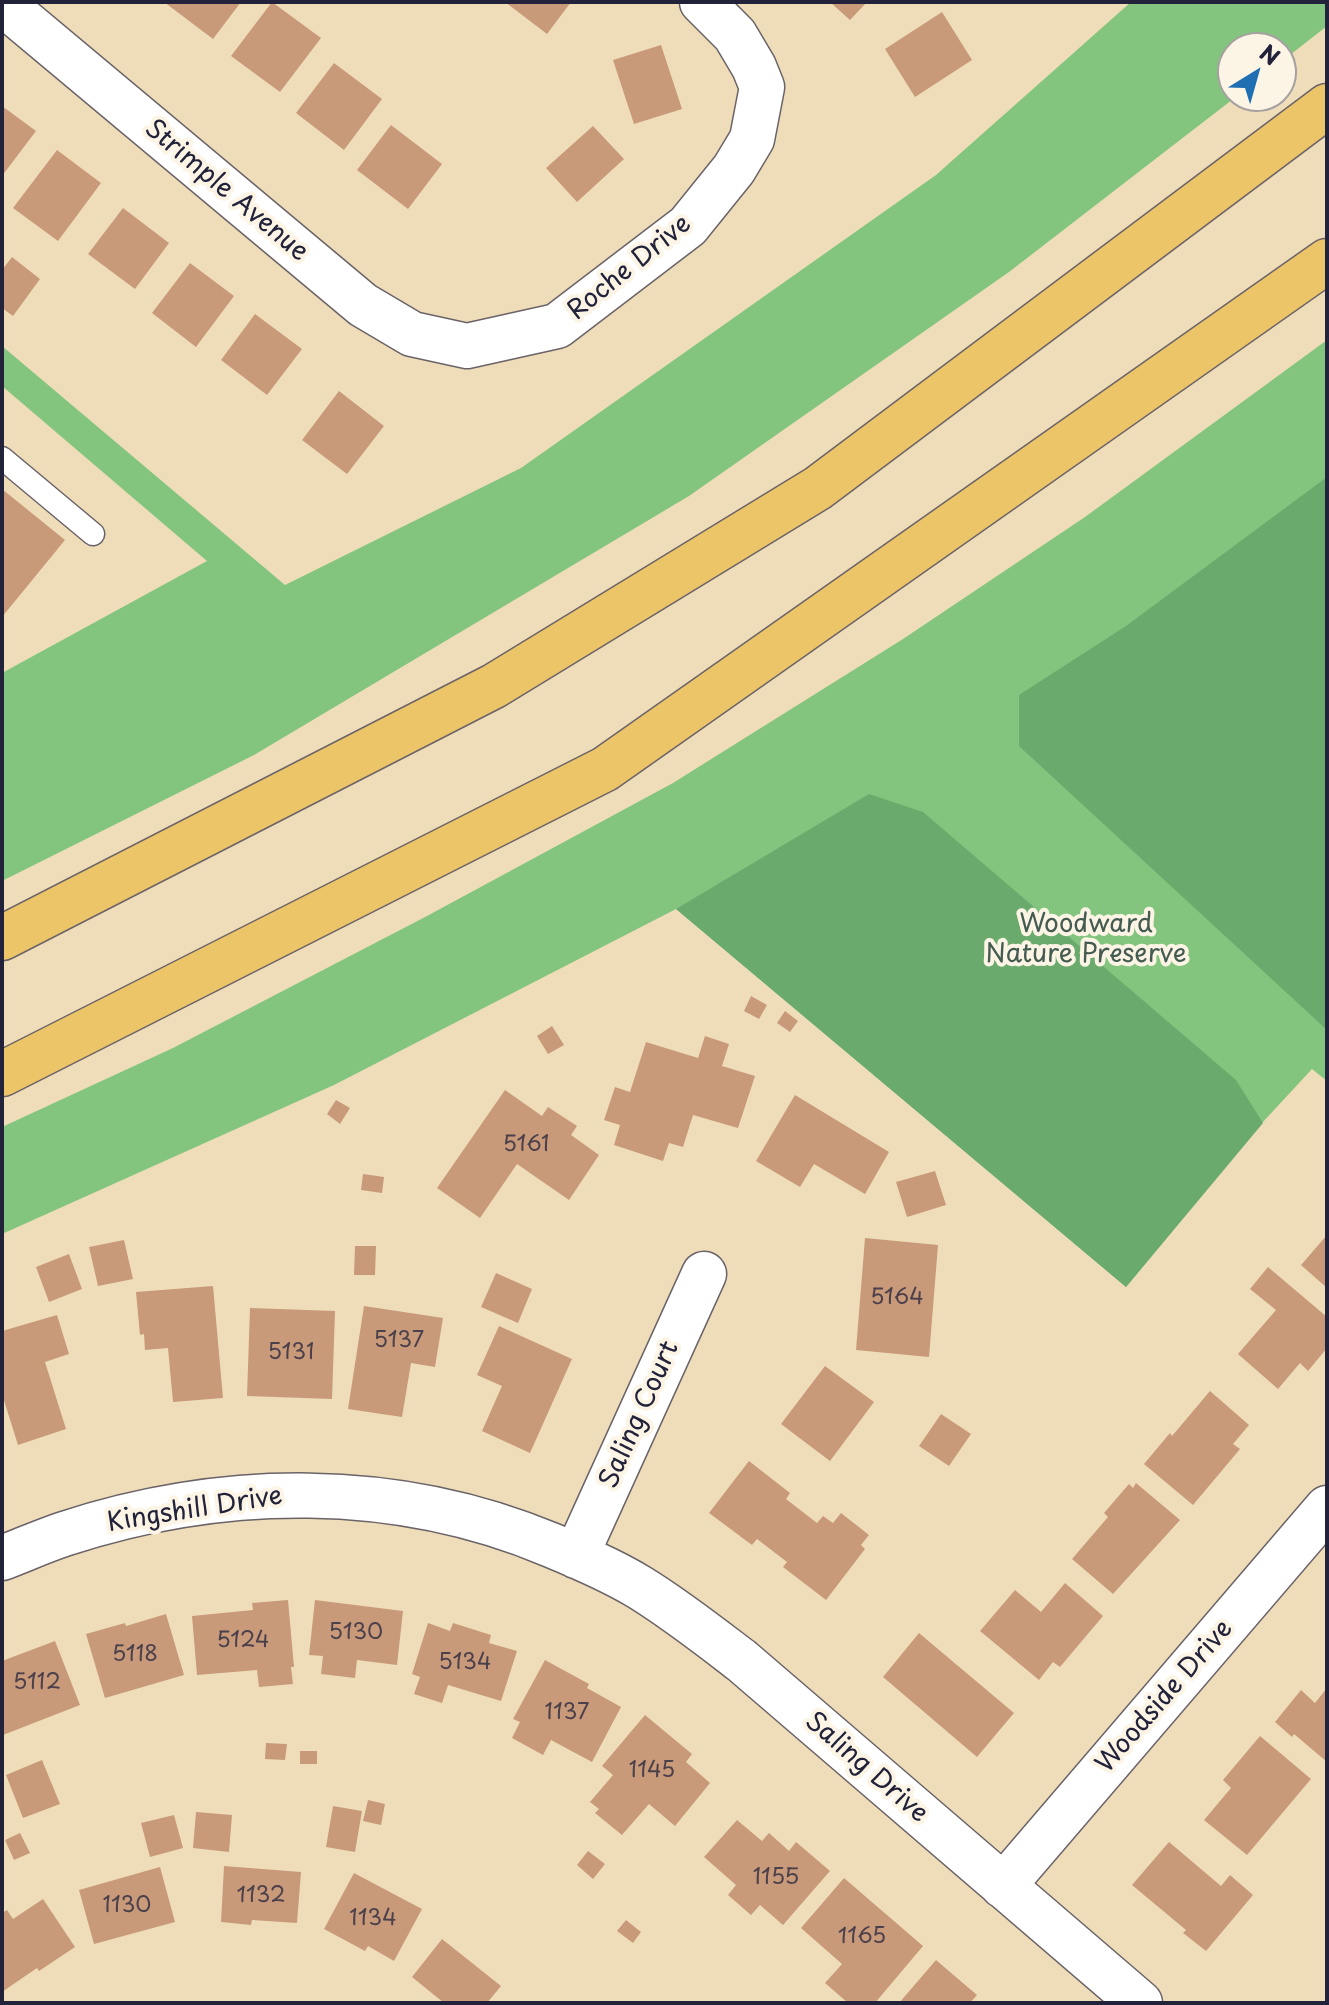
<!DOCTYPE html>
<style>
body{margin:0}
#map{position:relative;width:1329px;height:2005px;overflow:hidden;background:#efddba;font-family:"Playpen Sans",sans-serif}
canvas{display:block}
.frame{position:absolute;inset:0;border:4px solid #22223b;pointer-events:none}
.north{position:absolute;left:1217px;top:32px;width:80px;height:80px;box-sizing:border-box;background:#fcf5e5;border:2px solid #a5a1a1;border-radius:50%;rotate:37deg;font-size:22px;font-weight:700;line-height:32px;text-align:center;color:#22223b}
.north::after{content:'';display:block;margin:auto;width:28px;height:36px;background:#1f6fb2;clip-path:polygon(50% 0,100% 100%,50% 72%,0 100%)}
</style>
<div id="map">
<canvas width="1329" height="2005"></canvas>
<div class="frame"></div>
<div class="north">N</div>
</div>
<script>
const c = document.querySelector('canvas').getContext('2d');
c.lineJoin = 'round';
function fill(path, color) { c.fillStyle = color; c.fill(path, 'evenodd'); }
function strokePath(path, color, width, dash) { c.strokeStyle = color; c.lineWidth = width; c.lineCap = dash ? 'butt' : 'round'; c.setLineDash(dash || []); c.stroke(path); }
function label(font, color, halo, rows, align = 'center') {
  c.font = font + ' "Playpen Sans",sans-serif'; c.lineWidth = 8; c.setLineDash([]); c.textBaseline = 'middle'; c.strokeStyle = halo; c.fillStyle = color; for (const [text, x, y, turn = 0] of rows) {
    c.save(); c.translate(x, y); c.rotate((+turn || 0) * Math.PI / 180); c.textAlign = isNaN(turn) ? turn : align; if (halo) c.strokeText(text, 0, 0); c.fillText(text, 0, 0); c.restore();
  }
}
const green = new Path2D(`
 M1131 2H1327V26L1281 62V48H1233V96H1237L1009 272 689 496 254 755 2 881V673L207 561 2 386V346L285 585 521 468 936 175Z
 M1327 340V1081L1312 1069 1262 1123 1126 1287 676 909 334 1085 2 1234V1127L173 1048 427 916 673 783 903 639 1085 517Z`);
const forest = new Path2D(`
 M1327 477V1030L1019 746V695L1126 626Z
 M869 794 923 812 1236 1080 1263 1123 1126 1287 676 909Z`);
const building = new Path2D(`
 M164 2H241L213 39Z
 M272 2 321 38 280 92 231 56Z
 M505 2H571L547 34Z
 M830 2H867L850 20Z
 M942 12 972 60 915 97 885 49Z
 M661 45 682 109 634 124 613 60Z
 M334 63 382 99 344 150 296 113Z
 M2 106 36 131 2 176Z
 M391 125 442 164 408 209 357 170Z
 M593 126 624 159 577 202 546 168Z
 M57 150 101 183 58 241 13 208Z
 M123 208 169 243 135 289 88 254Z
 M12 257 40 279 13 316 2 308V270Z
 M190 263 234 296 196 347 152 313Z
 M255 314 302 349 267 395 221 360Z
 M339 391 384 426 347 474 302 440Z
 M2 489 65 540 2 617Z
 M751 996 767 1005 759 1019 744 1011Z
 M785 1011 798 1021 790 1032 777 1023Z
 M552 1026 564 1045 548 1054 537 1036Z
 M705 1036 729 1044 722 1066 755 1076 738 1128 693 1115 683 1147 669 1143 663 1161 614 1145 620 1125 604 1120 615 1087 630 1092 646 1042 698 1058Z
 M505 1090 542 1116 548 1107 577 1126 571 1135 599 1155 569 1200 517 1164 480 1218 437 1188Z
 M795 1095 889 1152 865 1194 814 1164 800 1187 756 1161Z
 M336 1100 350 1108 340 1124 327 1114Z
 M935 1171 946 1205 907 1217 896 1182Z
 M363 1174 384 1177 382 1193 361 1190Z
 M1327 1235V1288L1301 1265Z
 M865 1238 938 1245 929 1357 856 1350Z
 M124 1240 133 1279 98 1286 89 1247Z
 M355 1246H376L375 1275H354Z
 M69 1254 82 1289 49 1302 36 1267Z
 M1268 1267 1327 1317V1348L1308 1371 1300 1363 1278 1389 1238 1354 1276 1310 1250 1289Z
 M496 1273 532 1289 518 1323 481 1307Z
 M213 1286 223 1398 173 1402 168 1348 145 1350 144 1334 140 1335 136 1292Z
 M364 1306 443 1318 435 1367 411 1363 402 1417 348 1409Z
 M250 1308 335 1311 332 1399 247 1396Z
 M57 1315 69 1354 45 1362 66 1429 18 1445 2 1394V1331Z
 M499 1326 572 1359 530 1453 482 1431 502 1386 477 1375Z
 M825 1366 874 1402 830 1461 781 1424Z
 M1210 1391 1249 1425 1233 1444 1240 1449 1193 1505 1144 1464 1170 1433 1172 1436Z
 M941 1414 971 1434 949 1466 919 1446Z
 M749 1461 790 1493 786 1499 817 1523 823 1516 833 1523 841 1513 869 1535 861 1545 865 1549 826 1600 783 1567 787 1562 757 1539 752 1545 709 1513Z
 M1136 1483 1180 1520 1113 1594 1072 1559 1108 1517 1104 1513 1129 1484 1133 1488Z
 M1065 1583 1103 1616 1060 1667 1053 1662 1039 1680 980 1631 1015 1590 1041 1612Z
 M288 1600 294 1667H291L293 1684 259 1687 257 1670 197 1675 192 1616 253 1610 252 1603Z
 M315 1600 403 1611 397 1665 357 1660 355 1678 321 1674 323 1656 309 1655Z
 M166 1614 184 1675 105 1698 86 1634 125 1623 126 1626Z
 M428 1623 450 1631 453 1623 491 1635 489 1643 517 1651 501 1701 448 1685 442 1703 414 1694 420 1677 412 1674Z
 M919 1633 1014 1713 977 1757 883 1677Z
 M55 1641 80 1705 3 1735 2 1661Z
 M545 1660 589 1684 587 1688 621 1707 592 1762 551 1740 543 1755 512 1738 520 1722 513 1719Z
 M1327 1688V1762L1294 1734 1292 1737 1275 1722 1301 1690 1315 1703Z
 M645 1715 692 1754 686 1762 710 1783 675 1826 649 1804 622 1835 595 1813 599 1809 590 1802 613 1775 602 1766Z
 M1260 1736 1311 1779 1247 1855 1204 1820 1231 1788 1223 1780Z
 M266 1743 287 1744 285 1760 265 1759Z
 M300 1751H317V1764H300Z
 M42 1760 60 1804 23 1818 6 1775Z
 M368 1800 385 1804 381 1825 363 1821Z
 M333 1806 362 1811 355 1852 326 1847Z
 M196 1812 232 1815 229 1852 193 1848Z
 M174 1815 183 1848 150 1857 141 1823Z
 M737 1820 762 1841 769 1833 789 1851 796 1842 830 1871 783 1925 760 1905 751 1915 728 1895 736 1885 704 1857Z
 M20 1833 30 1853 14 1860 5 1840Z
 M1169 1842 1221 1886 1230 1875 1253 1895 1206 1951 1183 1933 1186 1930 1132 1885Z
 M588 1851 605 1864 593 1879 577 1865Z
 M224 1866 301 1872 297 1923 252 1920 251 1925 221 1922Z
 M160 1867 175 1922 94 1944 79 1890Z
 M354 1873 422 1909 394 1961 368 1946 365 1951 324 1929Z
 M844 1878 923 1946 875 2003H848L825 1983 842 1964 801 1928Z
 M43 1899 75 1947 39 1971 37 1968 2 1992V1913L7 1910 13 1919Z
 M626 1920 641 1932 633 1943 617 1931Z
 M442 1939 501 1986 487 2003H444L412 1977Z
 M936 1960 977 1995 970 2003H899Z`);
const lane = new Path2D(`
 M2 458 93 534`);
const street = new Path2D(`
 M2 3 363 305 412 334 467 346 557 326 688 226 734 169 752 139 762 87 754 67 735 35 702 2
 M576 1556 704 1274
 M2 1558C23 1550 43 1541 64 1534 223 1482 396 1480 551 1545 580 1557 611 1570 639 1587 675 1609 708 1635 742 1661L1140 2003
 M1003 1886 1327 1508`);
const highway = new Path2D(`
 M2 938 494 686 818 488 1327 106
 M2 1074 605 769 1327 261`);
const numberNames = [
 ["5161",526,1145],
 ["5164",897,1298],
 ["5137",399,1341],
 ["5131",291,1353],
 ["5130",356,1633],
 ["5124",243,1641],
 ["5118",135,1655],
 ["5134",465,1663],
 ["5112",37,1683],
 ["1137",567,1713],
 ["1145",652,1771],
 ["1155",776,1878],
 ["1132",261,1896],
 ["1130",127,1906],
 ["1134",373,1919],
 ["1165",862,1937]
];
const streetNames = [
 ["Strimple Avenue",226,191,40],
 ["Roche Drive",630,268,-39],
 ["Saling Court",640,1415,-66],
 ["Kingshill Drive",195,1510,-9],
 ["Woodside Drive",1165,1697,-49],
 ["Saling Drive",866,1768,41]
];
const parkNames = [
 ["Woodward",1086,925],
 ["Nature Preserve",1086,955]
];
fill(green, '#83c57e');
fill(forest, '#6aaa6d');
fill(building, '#c89a7a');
strokePath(lane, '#6a6367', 25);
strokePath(street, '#6a6367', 47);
strokePath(highway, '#6a6367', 47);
strokePath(lane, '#fff', 22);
strokePath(street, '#fff', 44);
strokePath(highway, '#edc569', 44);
label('22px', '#4c404b', null, numberNames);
label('26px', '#22223b', '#fcf5e5', streetNames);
label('26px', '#445b52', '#fcf5e5', parkNames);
</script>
